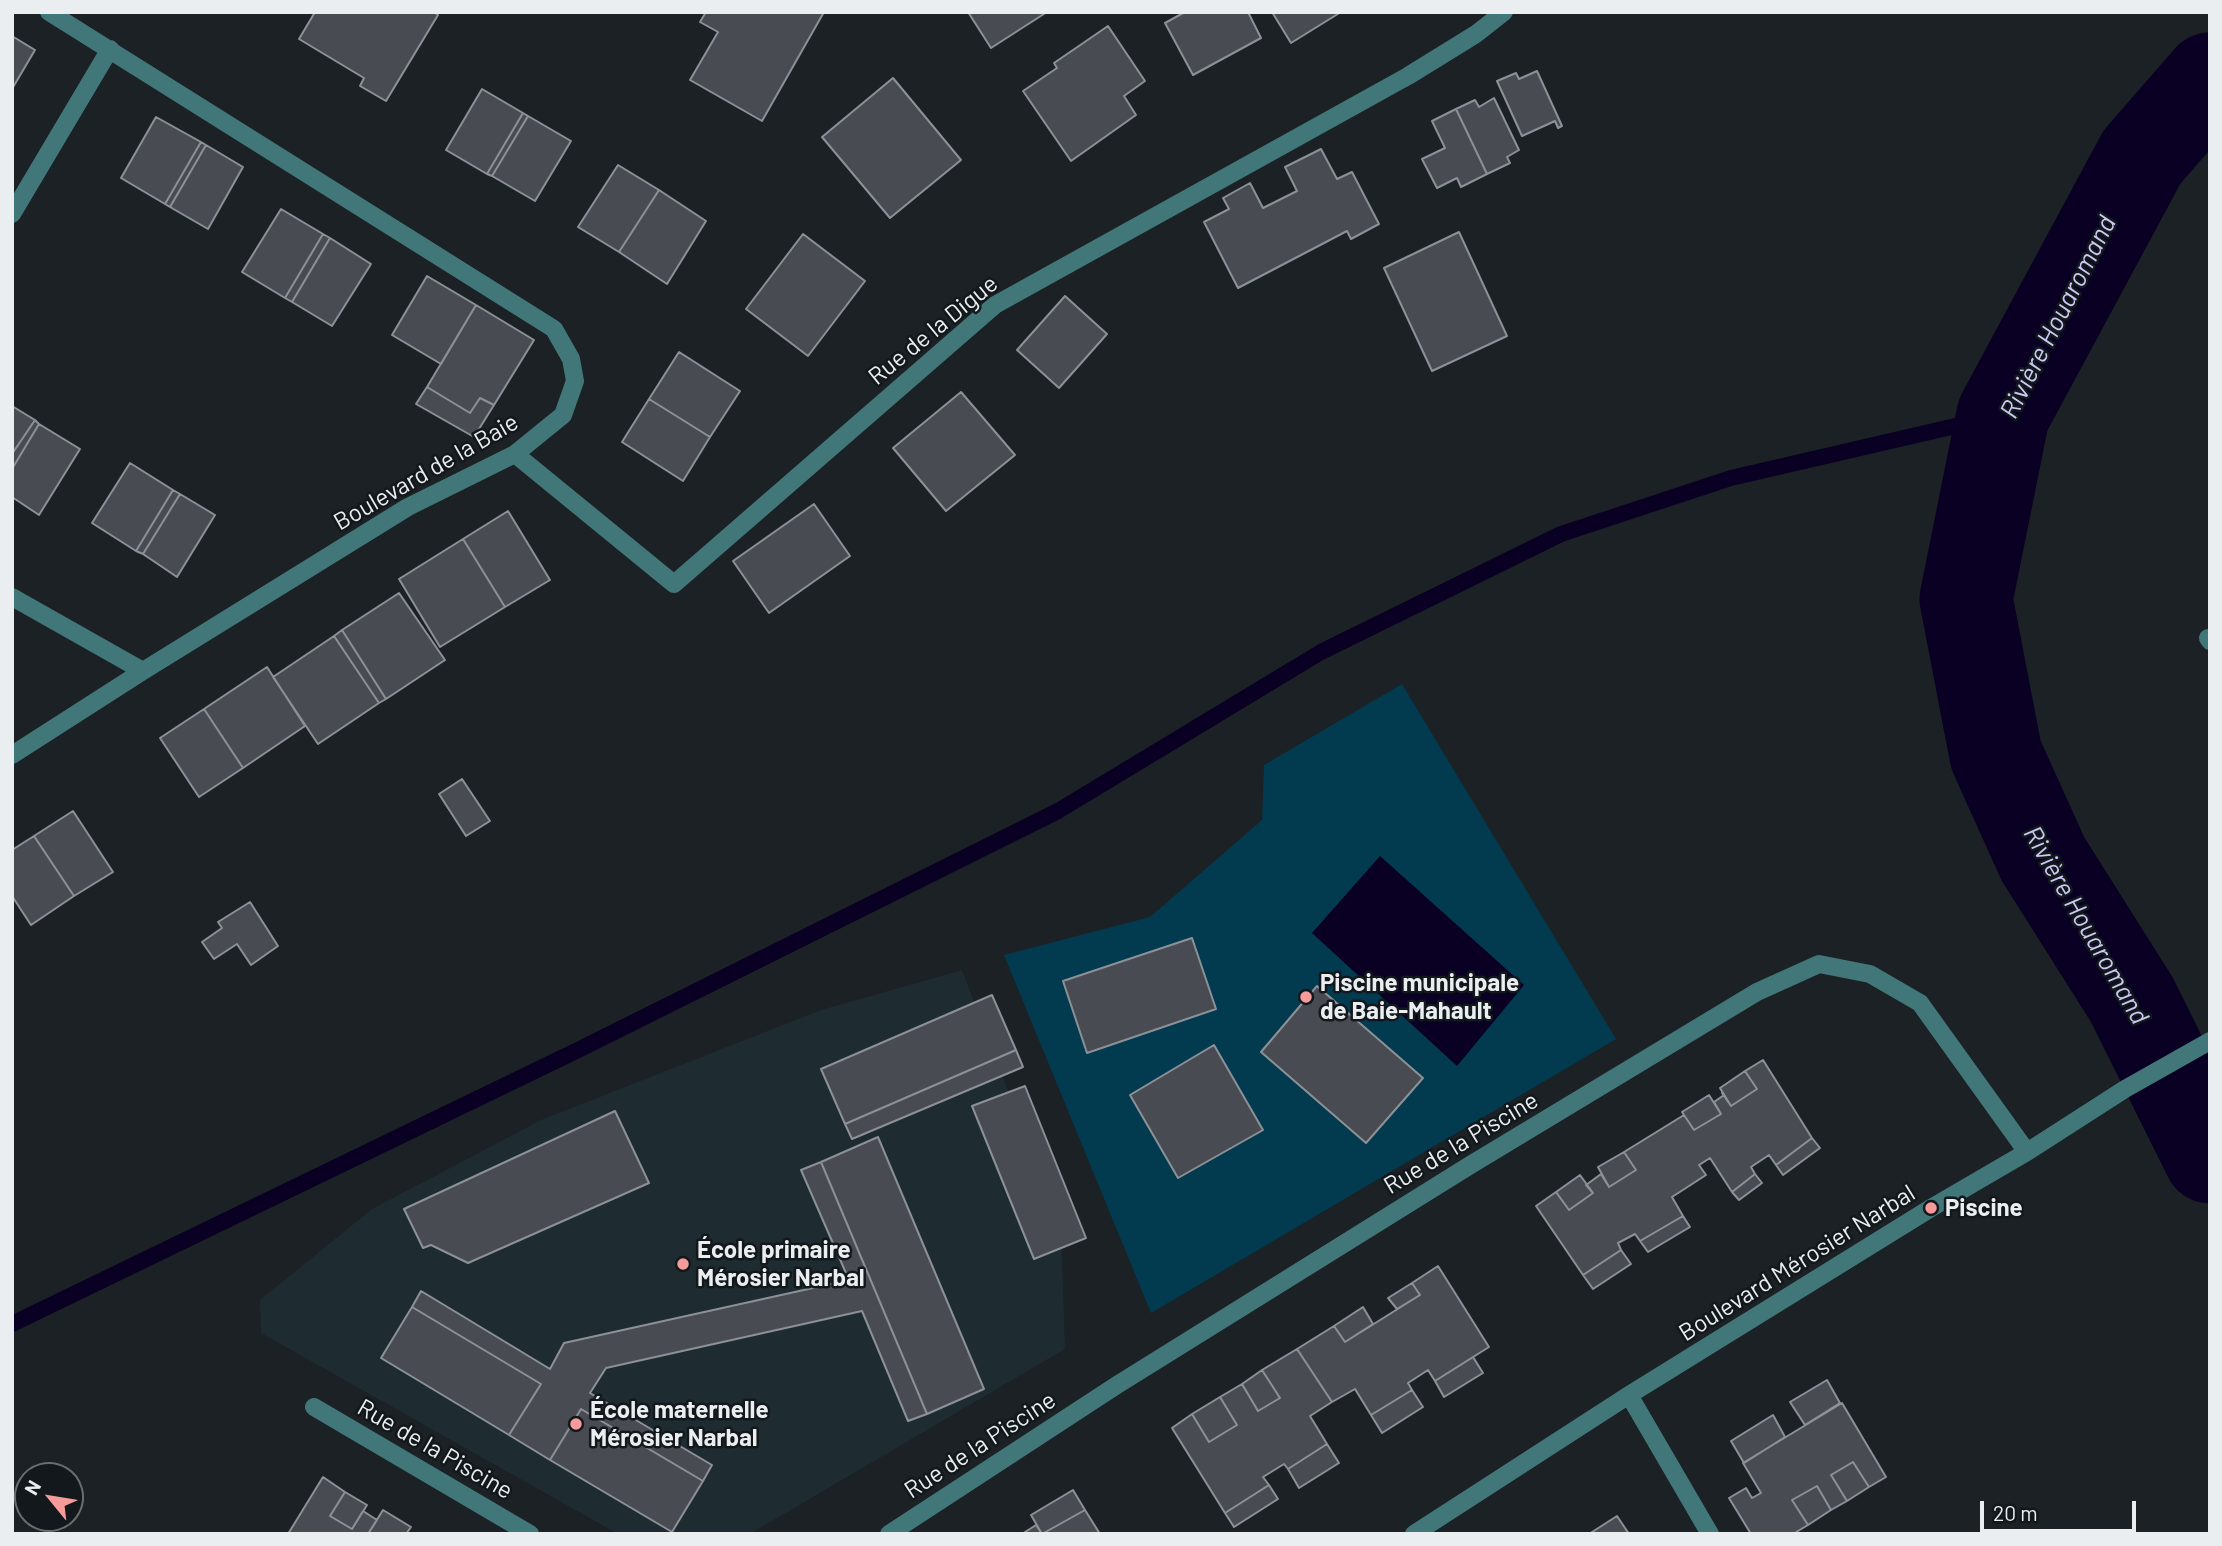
<!DOCTYPE html>
<meta charset="utf-8">
<style>
body{margin:0}
#map{position:relative;width:2222px;height:1546px;overflow:hidden;background:#1b2125;font-family:Barlow,sans-serif}
canvas{display:block}
.frame{position:absolute;inset:0;border:14px solid #eaeef0;pointer-events:none}
.north{position:absolute;left:14px;top:1462px;width:70px;height:70px;box-sizing:border-box;background:#12181b;border:2px solid #686e70;border-radius:50%;rotate:300deg;font-size:19px;font-weight:700;line-height:28px;text-align:center;color:#eaeef0}
.north::after{content:'';display:block;margin:auto;width:24px;height:32px;background:#f59b9a;clip-path:polygon(50% 0,100% 100%,50% 72%,0 100%)}
.scale{position:absolute;left:1980px;top:1501px;width:156px;height:32px;box-sizing:border-box;border:4px solid #eaeef0;border-top:0;padding-left:9px;font-size:21px;line-height:24px;white-space:nowrap;color:#eaeef0;-webkit-text-stroke:5px #12181b;paint-order:stroke}
</style>
<div id="map">
<canvas width="2222" height="1546"></canvas>
<div class="frame"></div>
<div class="north">N</div>
<div class="scale">20 m</div>
</div>
<script>
const c = document.querySelector('canvas').getContext('2d');
c.lineJoin = 'round';
function fill(path, color) { c.fillStyle = color; c.fill(path, 'evenodd'); }
function strokePath(path, color, width, dash) { c.strokeStyle = color; c.lineWidth = width; c.lineCap = dash ? 'butt' : 'round'; c.setLineDash(dash || []); c.stroke(path); }
function label(font, color, halo, rows, align = 'center') {
  c.font = font + ' Barlow,sans-serif'; c.lineWidth = 5; c.setLineDash([]); c.textBaseline = 'middle'; c.strokeStyle = halo; c.fillStyle = color; for (const [text, x, y, turn = 0] of rows) {
    c.save(); c.translate(x, y); c.rotate((+turn || 0) * Math.PI / 180); c.textAlign = isNaN(turn) ? turn : align; if (halo) c.strokeText(text, 0, 0); c.fillText(text, 0, 0); c.restore();
  }
}
const built = new Path2D(`
 M962 970 1061 1229 1065 1349 750 1534H618L261 1333 260 1300 372 1209 541 1120 821 1010Z`);
const green = new Path2D(`
 M1402 684 1616 1039 1151 1313 1004 955 1150 917 1262 820 1264 765Z`);
const water = new Path2D(`
 M1380 856 1524 985 1457 1066 1312 933Z`);
const stream = new Path2D(`
 M12 1324 578 1050 1058 811 1321 652 1561 534 1731 478 2003 415`);
const river = new Path2D(`
 M2210 79 2142 157 2003 415 1966 599 1996 755 2043 859 2132 1000 2210 1157`);
const building = new Path2D(`
 M315 12H434L438 15 386 101 360 86 364 78 299 39Z
 M706 12H824L762 121 690 80 718 32 700 22Z
 M968 12H1047L991 48Z
 M1185 12H1248L1261 38 1193 75 1165 23Z
 M1272 12H1341L1291 43Z
 M1108 26 1145 81 1124 96 1136 115 1071 161 1023 91 1057 68 1054 63Z
 M12 36 35 50 12 89Z
 M1537 71 1562 126 1558 128 1555 121 1522 136 1497 81 1516 73 1519 79Z
 M893 78 961 160 890 218 822 137Z
 M482 89 523 113 487 174 446 150Z
 M1494 98 1519 150 1507 157 1510 163 1487 174 1456 109 1475 100 1479 107Z
 M1456 109 1487 174 1461 187 1457 178 1437 188 1422 159 1445 148 1432 121Z
 M523 113 528 116 492 176 487 174Z
 M528 116 571 141 535 201 492 176Z
 M156 117 201 142 165 204 121 178Z
 M201 142 206 145 170 207 165 204Z
 M206 145 243 167 208 229 170 207Z
 M1321 149 1337 179 1352 172 1379 224 1351 239 1347 231 1238 288 1204 222 1229 209 1223 198 1250 183 1263 208 1297 191 1285 167Z
 M618 165 659 190 619 252 578 227Z
 M659 190 706 221 667 284 619 252Z
 M281 209 323 234 285 298 242 272Z
 M1459 232 1507 336 1432 371 1384 268Z
 M323 234 330 238 292 302 285 298Z
 M803 234 865 281 808 356 746 309Z
 M330 238 371 264 332 326 292 302Z
 M427 276 476 305 441 364 392 335Z
 M1065 296 1107 334 1059 388 1017 350Z
 M476 305 534 340 494 405 480 398 470 413 427 387Z
 M679 352 740 391 710 437 649 399Z
 M427 387 470 413 480 398 494 405 474 437 416 404Z
 M961 392 1015 455 946 511 893 448Z
 M649 399 710 437 683 481 622 442Z
 M12 406 35 420 12 454Z
 M35 420 39 424 12 469V454Z
 M39 424 80 449 39 515 12 497V469Z
 M130 463 173 490 136 551 92 523Z
 M173 490 180 494 143 554 136 551Z
 M180 494 215 515 177 577 143 554Z
 M814 504 850 556 769 613 733 561Z
 M508 511 550 580 505 607 463 539Z
 M463 539 505 607 440 647 399 579Z
 M399 593 445 660 386 699 342 630Z
 M342 630 386 699 379 703 334 636Z
 M334 636 379 703 318 744 273 677Z
 M267 667 305 726 243 768 204 709Z
 M204 709 243 768 199 797 160 738Z
 M462 779 490 821 466 836 439 794Z
 M73 811 113 872 74 896 34 836Z
 M34 836 74 896 31 925 12 896V850Z
 M250 902 278 946 251 965 237 944 214 959 202 942 222 928 218 922Z
 M1192 938 1216 1009 1087 1053 1063 981Z
 M1317 986 1423 1078 1366 1143 1261 1052Z
 M992 995 1016 1050 845 1124 821 1069Z
 M1214 1045 1263 1130 1178 1178 1130 1095Z
 M1016 1050 1023 1067 852 1139 845 1124Z
 M1763 1060 1812 1138 1776 1165 1769 1155 1751 1167 1755 1174 1732 1192 1710 1158 1699 1165 1706 1175 1672 1197 1683 1216 1640 1241 1635 1234 1618 1243 1621 1250 1583 1275 1536 1206 1556 1192 1569 1210 1593 1193 1586 1185 1601 1174 1609 1187 1636 1170 1624 1152 1684 1115 1694 1130 1721 1114 1714 1102 1724 1095 1722 1093 1731 1106 1757 1089 1745 1071Z
 M1745 1071 1757 1089 1731 1106 1720 1088Z
 M1025 1086 1086 1238 1034 1259 972 1106Z
 M1709 1095 1721 1114 1694 1130 1682 1112Z
 M615 1111 649 1183 468 1263 431 1245 423 1248 404 1209Z
 M878 1137 984 1389 927 1414 821 1162Z
 M1812 1138 1820 1148 1783 1175 1776 1165Z
 M1624 1152 1636 1170 1609 1187 1598 1167Z
 M821 1162 927 1414 908 1421 862 1311 606 1368 590 1393 712 1465 703 1481 581 1409 550 1460 509 1435 541 1384 412 1307 421 1291 550 1369 564 1343 849 1280 801 1170Z
 M1755 1174 1762 1183 1739 1200 1732 1192Z
 M1580 1175 1593 1193 1569 1210 1556 1192Z
 M1683 1216 1690 1227 1648 1252 1640 1241Z
 M1621 1250 1631 1264 1593 1289 1583 1275Z
 M1438 1266 1489 1347 1435 1381 1428 1370 1408 1383 1412 1390 1371 1415 1355 1389 1332 1402 1297 1349 1334 1326 1345 1342 1420 1295 1412 1283Z
 M1412 1283 1420 1295 1397 1309 1388 1298Z
 M412 1307 541 1384 509 1435 381 1358Z
 M1363 1307 1373 1324 1345 1342 1334 1326Z
 M1297 1349 1332 1402 1310 1416 1327 1444 1288 1469 1284 1464 1263 1477 1269 1485 1225 1513 1172 1428 1192 1414 1209 1442 1237 1425 1220 1397 1242 1384 1258 1411 1280 1398 1262 1370Z
 M1473 1357 1483 1373 1444 1397 1435 1381Z
 M1262 1370 1280 1398 1258 1411 1242 1384Z
 M1827 1380 1840 1403 1805 1425 1790 1402Z
 M1412 1390 1423 1407 1382 1433 1371 1415Z
 M1220 1397 1237 1425 1209 1442 1192 1414Z
 M1842 1403 1886 1477 1869 1487 1853 1462 1831 1475 1847 1501 1831 1510 1817 1486 1792 1500 1808 1525 1793 1534H1751L1729 1498 1746 1488 1752 1498 1761 1493 1743 1463Z
 M581 1409 703 1481 672 1532 550 1460Z
 M1773 1415 1785 1437 1744 1463 1731 1441Z
 M1327 1444 1339 1463 1299 1488 1288 1469Z
 M1853 1462 1869 1487 1847 1501 1831 1475Z
 M323 1477 345 1492 330 1516 352 1529 363 1511 377 1520 368 1534H288Z
 M1269 1485 1278 1499 1234 1527 1225 1513Z
 M1817 1486 1831 1510 1808 1525 1792 1500Z
 M1073 1490 1085 1510 1042 1534 1031 1515Z
 M345 1492 367 1505 352 1529 330 1516Z
 M383 1510 411 1527 406 1534H368Z
 M1085 1510 1100 1534H1022L1036 1525 1042 1534Z
 M1617 1516 1629 1534H1589Z`);
const minor = new Path2D(`
 M12 214 110 49
 M515 454 674 584 995 305 1408 76 1476 34 1504 12
 M12 597 143 671
 M2208 638 2210 641
 M12 755 143 671 408 507 515 454 563 415 575 381 571 359 554 329 49 12
 M1629 1395 1710 1534
 M314 1407 530 1534
 M889 1534 1117 1385 1472 1164 1757 992 1819 964 1870 974 1920 1003 2027 1152
 M1414 1534 1629 1395 1931 1208 2027 1152 2125 1089 2210 1041`);
const markers = [
 [1306,997,7,"#f59b9a"],
 [1931,1208,7,"#f59b9a"],
 [683,1264,7,"#f59b9a"],
 [576,1424,7,"#f59b9a"]
];
const streetNames = [
 ["Rue de la Digue",933,330,-39],
 ["Boulevard de la Baie",426,472,-30],
 ["Rue de la Piscine",1461,1143,-31],
 ["Boulevard Mérosier Narbal",1797,1263,-32],
 ["Rue de la Piscine",980,1445,-33],
 ["Rue de la Piscine",435,1449,30]
];
const poiNames = [
 ["Piscine municipale",1320,983],
 ["de Baie-Mahault",1320,1011],
 ["Piscine",1945,1208],
 ["École primaire",697,1250],
 ["Mérosier Narbal",697,1278],
 ["École maternelle",590,1410],
 ["Mérosier Narbal",590,1438]
];
const waterNames = [
 ["Rivière Houaromand",2058,317,-63],
 ["Rivière Houaromand",2086,925,60]
];
fill(built, '#1e2b31');
fill(green, '#023b4f');
fill(water, '#090023');
strokePath(stream, '#090023', 16);
strokePath(river, '#090023', 93);
fill(building, '#484c52');
strokePath(building, '#8c9198', 2);
strokePath(minor, '#417779', 18);
for (const [x, y, r, color] of markers) { const dot = new Path2D(); dot.arc(x, y, r, 0, 2 * Math.PI); c.fillStyle = color; c.fill(dot); strokePath(dot, '#12181b', 2.5); }
label('24px', '#eaeef0', '#12181b', streetNames);
label('bold 24px', '#eaeef0', '#12181b', poiNames, 'left');
label('italic 26px', '#cdc9f6', '#12181b', waterNames);
</script>
